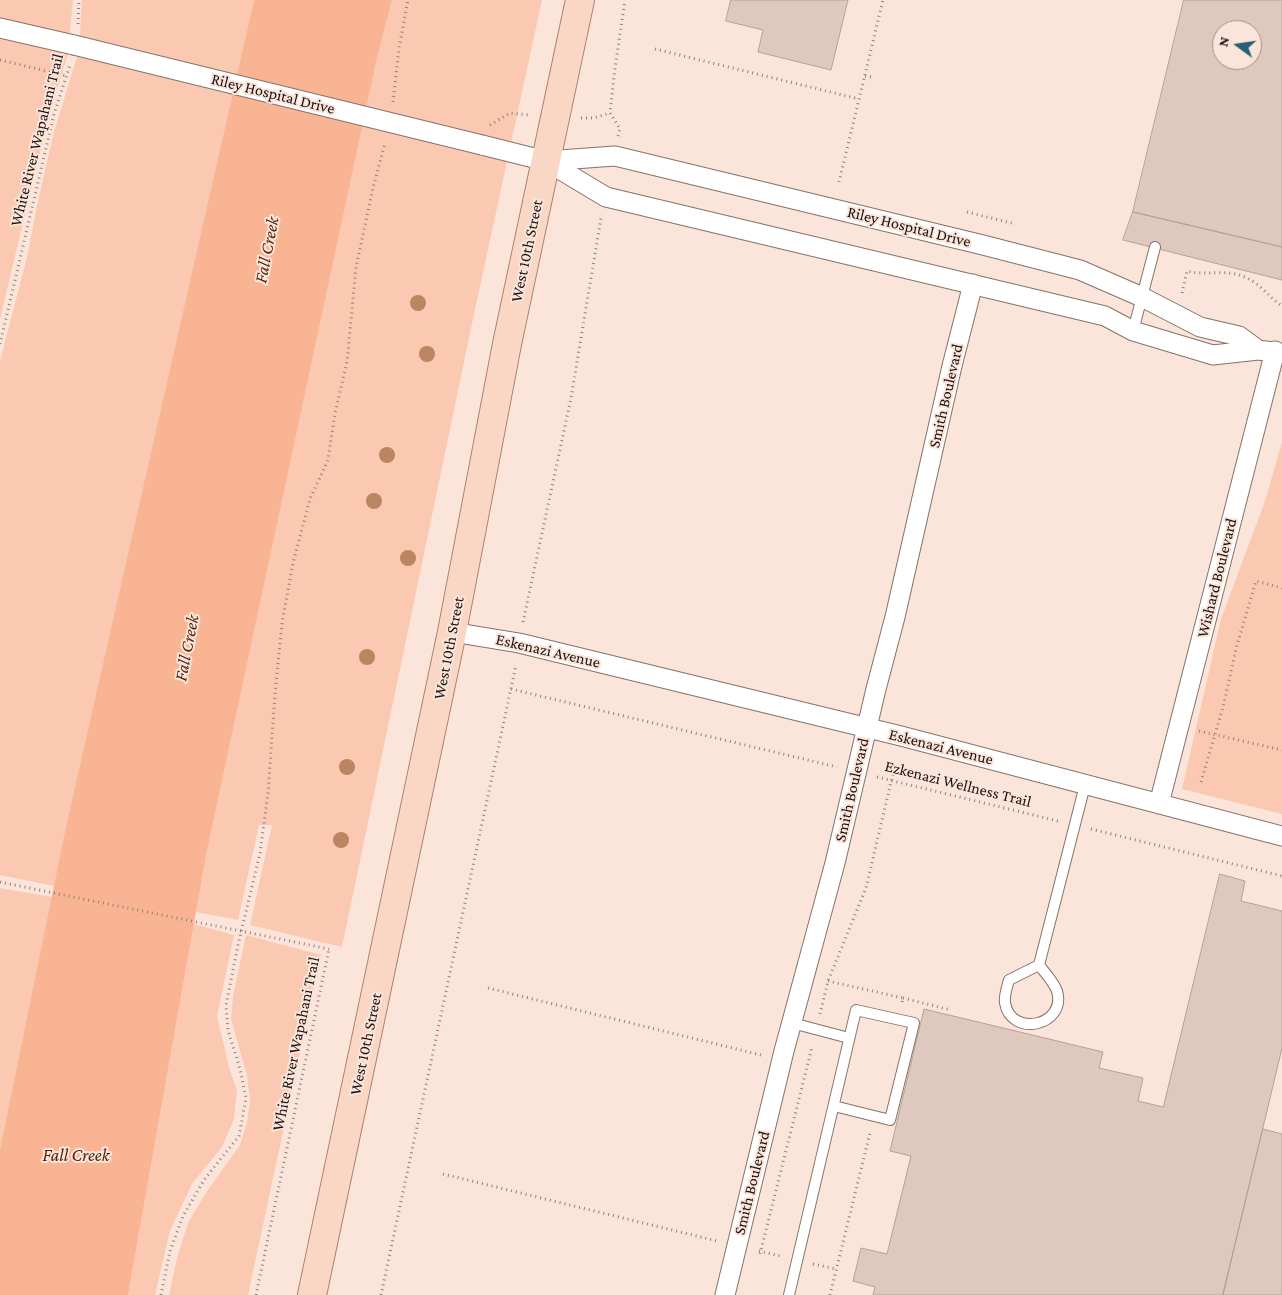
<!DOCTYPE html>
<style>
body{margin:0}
#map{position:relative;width:1282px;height:1295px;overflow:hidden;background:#fbe5da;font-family:"Crimson Pro",serif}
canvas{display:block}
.north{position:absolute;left:1212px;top:20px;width:50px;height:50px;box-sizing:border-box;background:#fbe5da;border:1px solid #a19088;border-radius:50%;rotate:284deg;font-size:14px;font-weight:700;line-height:20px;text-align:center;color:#19110e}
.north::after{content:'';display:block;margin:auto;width:18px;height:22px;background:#246178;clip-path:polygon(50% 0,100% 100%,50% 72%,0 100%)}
</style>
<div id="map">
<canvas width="1282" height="1295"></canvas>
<div class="north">N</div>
</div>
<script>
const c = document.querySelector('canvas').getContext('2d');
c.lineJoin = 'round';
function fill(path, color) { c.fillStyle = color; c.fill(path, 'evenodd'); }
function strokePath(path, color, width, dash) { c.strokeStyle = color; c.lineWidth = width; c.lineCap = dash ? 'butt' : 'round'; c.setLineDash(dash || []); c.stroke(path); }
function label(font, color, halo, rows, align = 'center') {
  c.font = font + ' "Crimson Pro",serif'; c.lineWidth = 4; c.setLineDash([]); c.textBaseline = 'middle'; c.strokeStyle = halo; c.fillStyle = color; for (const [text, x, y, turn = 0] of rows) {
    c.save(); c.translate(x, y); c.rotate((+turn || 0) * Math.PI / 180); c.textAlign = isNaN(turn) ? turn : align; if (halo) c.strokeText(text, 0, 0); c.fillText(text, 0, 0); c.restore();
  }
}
const green = new Path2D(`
 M0 0H73L68 53 48 119 0 319Z
 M82 0H254L54 886 0 875V361L28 253 37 205 54 132 79 50Z
 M392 0H542L474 314 342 947 250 925 272 825H259L238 920 196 912 206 856 376 63Z
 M1282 442V814L1182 789 1221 619 1265 501Z
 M0 888 52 897 0 1149Z
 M194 924 234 935 217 1016 230 1071 237 1090 234 1119 222 1147 192 1184 170 1231 155 1295H128Z
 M246 935 321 955 248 1295H169L177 1258 188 1223 207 1191 240 1145 247 1122 250 1101 247 1076 231 1019 233 996Z`);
const water = new Path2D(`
 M254 0H392L376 63 206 856 128 1295H0V1149L66 827Z`);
const building = new Path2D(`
 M731 0H848L831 70 758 52 763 30 726 21Z
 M1184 0H1282V247L1133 212ZM1222 30H1252V60H1222Z
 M1133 212 1282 247V280L1123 240Z
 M1220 874 1245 881 1241 901 1282 911V1048L1223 1295H873L875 1287 853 1281 861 1248 887 1254 911 1156 890 1151 924 1009 1103 1052 1099 1068 1143 1078 1138 1101 1163 1107Z
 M1263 1129 1282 1134V1295H1223Z`);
const path = new Path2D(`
 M78 24 79 0
 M655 49 859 99
 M0 60 67 76
 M865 76 871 77
 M393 102 399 48 408 0
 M581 118H594L610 113
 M490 125 510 113 530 115
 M618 136 620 129 610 113 615 68 625 0
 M839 182 883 0
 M967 212 1015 224
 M1182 293 1187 271C1208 277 1227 267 1249 279 1261 285 1270 298 1282 306
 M0 344 54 114 70 65
 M523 622 571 398 601 218
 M511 689 837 767
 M1199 731 1282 750
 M877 777 1058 821
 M1201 782 1223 707 1237 645 1256 581 1282 588
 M1091 829 1282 876
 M828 981 903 998 902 1003
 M488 988 761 1055
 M903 998 951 1010
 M820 1014 828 981 866 888 894 769
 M443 1174 717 1241
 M759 1251 780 1256
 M760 1254 812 1047
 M813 1264 836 1269
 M161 1295 170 1251 183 1216 204 1180 239 1136 246 1098 240 1069 228 1030 226 1005 238 945 260 853 268 793 275 694 282 623 293 563 310 499 328 460 335 413 347 362 356 267 373 188 385 143
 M256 1295 329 949
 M381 1295 516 665
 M830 1295 870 1133`);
const lane = new Path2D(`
 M1133 331 1155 247
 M1039 965 1085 785
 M1039 965C1045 973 1054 982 1057 991 1067 1026 1011 1038 1005 1003 1004 995 1007 987 1009 980Z
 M792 1023 849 1038
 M789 1295 856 1010 914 1023 890 1120 834 1106`);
const street = new Path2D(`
 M0 28 74 45
 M482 145 546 161 606 197 1105 316 1133 331 1213 355 1258 350 1282 353
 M546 161 615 156 983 245 1080 270 1142 297 1200 327 1239 336 1258 350
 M452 632 519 643 901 736 1282 836
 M1159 804 1275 351
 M725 1295 784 1051 835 863 876 689 895 617 952 366 973 284`);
const primary = new Path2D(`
 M312 1295 452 632 507 344 580 0`);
const pathBridge = new Path2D(`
 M0 882 329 949`);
const streetBridge = new Path2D(`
 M74 45 482 145`);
const trees = [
 [418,303],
 [427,354],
 [387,455],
 [374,501],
 [408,558],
 [367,657],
 [347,767],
 [341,840]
];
const streetNames = [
 ["Riley Hospital Drive",273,94,14],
 ["White River Wapahani Trail",37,140,-76],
 ["Riley Hospital Drive",909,227,14],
 ["West 10th Street",527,251,-78],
 ["Smith Boulevard",946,396,-77],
 ["Wishard Boulevard",1217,578,-76],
 ["West 10th Street",449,648,-79],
 ["Eskenazi Avenue",548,651,13],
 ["Eskenazi Avenue",941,747,14],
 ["Ezkenazi Wellness Trail",958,784,14],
 ["Smith Boulevard",852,790,-77],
 ["White River Wapahani Trail",296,1044,-78],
 ["West 10th Street",366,1044,-78],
 ["Smith Boulevard",752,1183,-76]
];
const waterNames = [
 ["Fall Creek",267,250,-79],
 ["Fall Creek",187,648,-79],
 ["Fall Creek",76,1155]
];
fill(green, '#fbc9b1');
fill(water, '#f9b493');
fill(building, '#dfc9be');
strokePath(building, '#b6a197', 1);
strokePath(lane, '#867269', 12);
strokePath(street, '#867269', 21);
strokePath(primary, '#a9806c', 30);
strokePath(path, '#91817a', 3, [1, 4]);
strokePath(lane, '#fff', 10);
strokePath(street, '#fff', 19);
strokePath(primary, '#fad6c5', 28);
strokePath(streetBridge, '#867269', 21, []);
strokePath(pathBridge, '#91817a', 3, [1, 4]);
strokePath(streetBridge, '#fff', 19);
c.fillStyle = '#bb8562';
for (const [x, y] of trees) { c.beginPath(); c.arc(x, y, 8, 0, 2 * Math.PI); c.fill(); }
label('16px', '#19110e', '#fbe5da', streetNames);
label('italic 18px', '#4f240c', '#fbe5da', waterNames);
</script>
